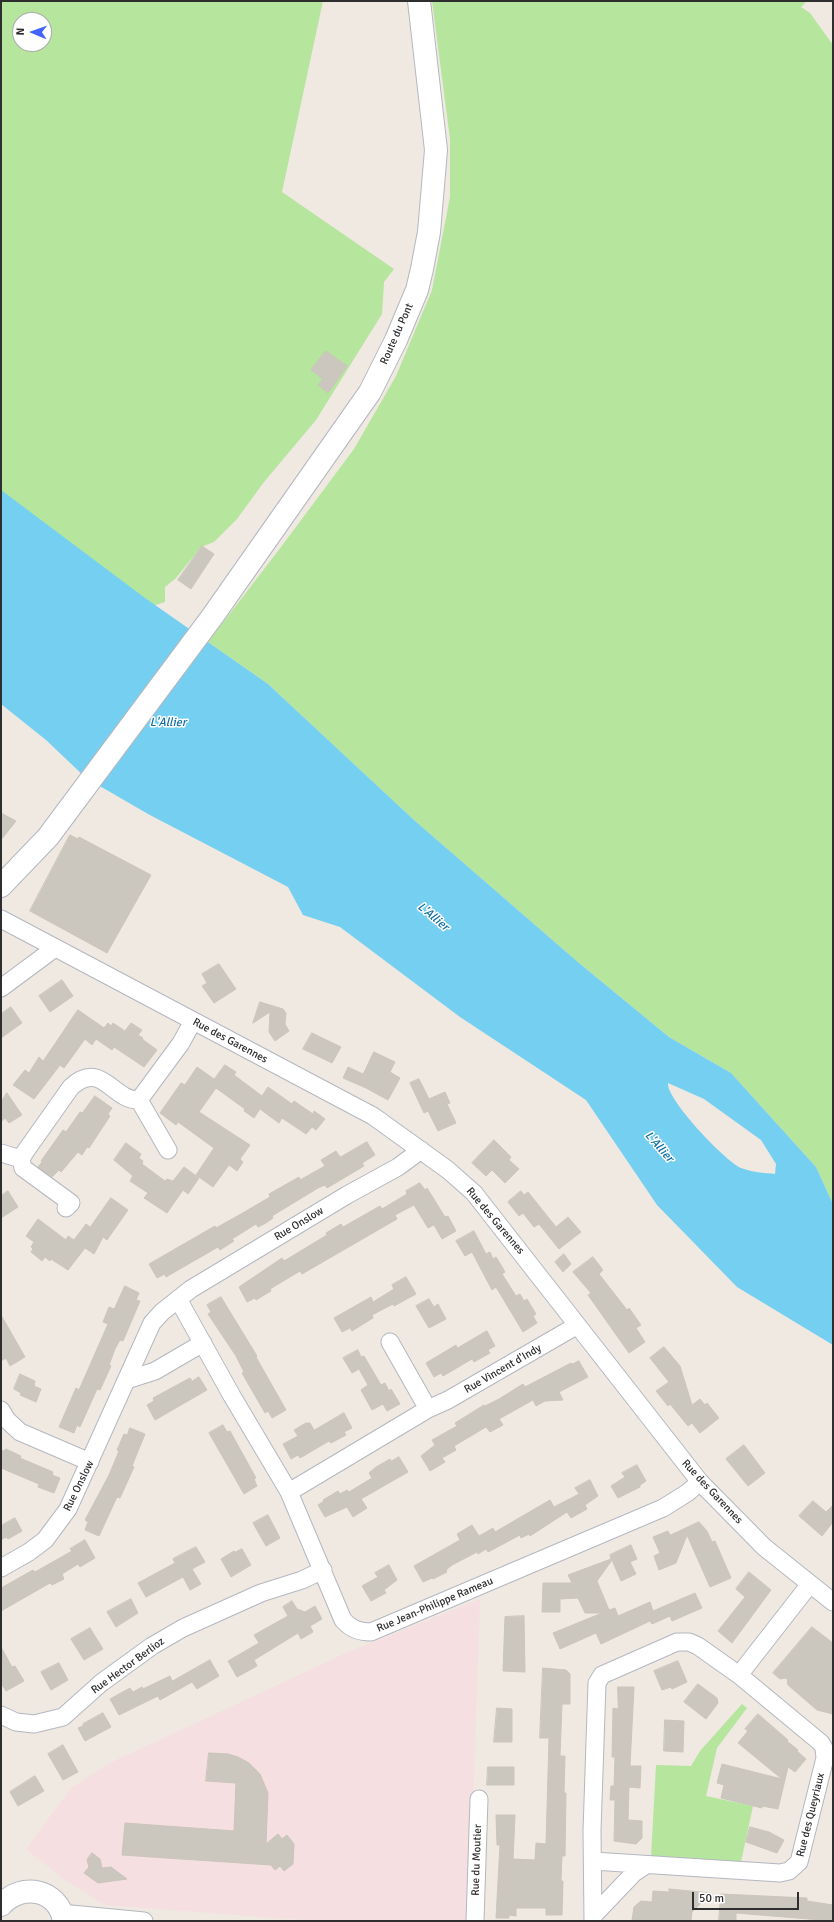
<!DOCTYPE html>
<style>
body{margin:0}
#map{position:relative;width:834px;height:1922px;overflow:hidden;background:#efe9e1;font-family:Signika,sans-serif}
canvas{display:block}
.frame{position:absolute;inset:0;border:2px solid #2e2e2e;pointer-events:none}
.north{position:absolute;left:12px;top:12px;width:40px;height:40px;box-sizing:border-box;background:#fff;border:1px solid #ababab;border-radius:50%;rotate:272deg;font-size:11px;font-weight:700;line-height:16px;text-align:center;color:#2e2e2e}
.north::after{content:'';display:block;margin:auto;width:14px;height:18px;background:#4264fb;clip-path:polygon(50% 0,100% 100%,50% 72%,0 100%)}
.scale{position:absolute;left:692px;top:1892px;width:107px;height:18px;box-sizing:border-box;border:2px solid #2e2e2e;border-top:0;padding-left:5px;font-size:12px;line-height:14px;white-space:nowrap;color:#2e2e2e;-webkit-text-stroke:3px #fff;paint-order:stroke}
</style>
<div id="map">
<canvas width="834" height="1922"></canvas>
<div class="frame"></div>
<div class="north">N</div>
<div class="scale">50 m</div>
</div>
<script>
const c = document.querySelector('canvas').getContext('2d');
c.lineJoin = 'round';
function fill(path, color) { c.fillStyle = color; c.fill(path, 'evenodd'); }
function strokePath(path, color, width, dash) { c.strokeStyle = color; c.lineWidth = width; c.lineCap = dash ? 'butt' : 'round'; c.setLineDash(dash || []); c.stroke(path); }
function label(font, color, halo, rows, align = 'center') {
  c.font = font + ' Signika,sans-serif'; c.lineWidth = 3; c.setLineDash([]); c.textBaseline = 'middle'; c.strokeStyle = halo; c.fillStyle = color; for (const [text, x, y, turn = 0] of rows) {
    c.save(); c.translate(x, y); c.rotate((+turn || 0) * Math.PI / 180); c.textAlign = isNaN(turn) ? turn : align; if (halo) c.strokeText(text, 0, 0); c.fillText(text, 0, 0); c.restore();
  }
}
const medical = new Path2D(`
 M480 1599 469 1921H316L105 1905 66 1881 26 1849 71 1788 110 1763 346 1653Z`);
const green = new Path2D(`
 M1 1H323L282 192 394 269 384 282 382 314 316 420 264 482 237 519 214 542 201 547 176 578 165 587V602L149 607 1 506ZM20 20H44V44H20Z
 M432 1H807L801 7 810 13 833 45V1204L816 1167 731 1073 669 1037 579 963 414 820 268 684 208 642 281 547 354 449 396 376 432 290 450 197V139Z
 M742 1704 747 1708 717 1748 706 1796 753 1806 741 1862 651 1857 656 1765 691 1766 700 1751Z`);
const water = new Path2D(`
 M1 490 145 598 268 684 414 820 579 963 669 1037 731 1073 816 1167 833 1204V1345L737 1287 657 1205 586 1100 460 1017 340 927 303 915 288 887 148 814 86 778 46 740 1 704ZM668 1083 704 1099 761 1140 776 1164 775 1174C765 1173 751 1172 741 1168 725 1161 666 1099 668 1083Z`);
const building = new Path2D(`
 M326 351 347 366 328 393 318 385 323 379 311 370Z
 M202 546 214 554 191 589 178 580Z
 M1 813 16 821 1 840Z
 M70 835 78 839 79 837 151 875 107 953 30 911Z
 M219 964 236 989 214 1003 202 986 207 983 202 974Z
 M62 980 73 996 50 1012 39 996Z
 M260 1002 283 1009 286 1013 285 1024 289 1031 275 1041 269 1032 270 1012 253 1023Z
 M11 1007 22 1023 1 1038V1014Z
 M78 1010 104 1028 108 1023 111 1026 113 1023 125 1031 131 1023 142 1030 138 1035 143 1038 142 1039 157 1050 144 1067 114 1047 112 1050 96 1039 92 1045 85 1039 64 1068 60 1065 34 1099 13 1085 25 1070 29 1073 39 1057 43 1061Z
 M312 1033 341 1047 332 1063 303 1049Z
 M374 1052 395 1062 390 1072 400 1078 388 1100 366 1088 343 1078 348 1067 363 1074Z
 M225 1065 236 1072 234 1075 262 1096 268 1087 292 1104 294 1101 313 1114 314 1111 325 1119 316 1130 312 1127 306 1134 282 1118 279 1123 260 1109 254 1118 244 1111 245 1109 216 1088 199 1112 250 1145 240 1159 243 1162 237 1171 229 1165 213 1187 196 1175 214 1148 178 1122 176 1125 160 1113 181 1083 185 1085 197 1067 214 1079Z
 M419 1079 429 1099 445 1092 450 1103 447 1104 456 1123 438 1131 428 1111 424 1113 410 1083Z
 M7 1093 22 1115 9 1123 5 1118 1 1122V1102Z
 M95 1096 112 1108 108 1114 110 1116 89 1148 87 1147 82 1155 78 1152 61 1172 59 1170 52 1177 38 1167 42 1162 41 1161 63 1130 66 1132 80 1112 82 1113Z
 M494 1140 511 1157 509 1160 519 1169 505 1183 492 1170 486 1176 472 1163Z
 M367 1142 375 1155 362 1163 364 1166 327 1188 325 1185 318 1188 272 1216 273 1218 266 1223 258 1227 256 1224 232 1239 234 1241 220 1250 218 1247 166 1277 165 1274 157 1278 149 1264 215 1226 216 1228 241 1214 270 1197 269 1194 299 1177 300 1180 325 1166 321 1160 336 1151 340 1157Z
 M126 1143 141 1154 139 1158 143 1161 142 1164 165 1181 167 1179 173 1181 184 1167 199 1178 188 1194 183 1190 167 1213 144 1198 148 1193 130 1181 133 1176 114 1160Z
 M420 1183 425 1190 427 1188 445 1217 448 1216 456 1231 442 1239 434 1225 428 1228 414 1205 395 1215 397 1219 302 1274 300 1271 270 1289 271 1291 256 1300 255 1298 247 1302 239 1287 282 1258 284 1261 327 1235 326 1233 341 1224 343 1227 380 1206 382 1209 407 1194 406 1191Z
 M8 1191 18 1207 1 1218V1196Z
 M521 1191 524 1195 528 1192 556 1227 568 1217 581 1232 559 1249 539 1224 534 1227 523 1213 519 1216 508 1202Z
 M111 1198 128 1210 107 1240 103 1237 94 1254 85 1248 68 1270 51 1259 50 1261 45 1257 42 1261 31 1252 33 1249 31 1247 34 1242 26 1236 38 1219 66 1240 68 1236 74 1240 86 1224 90 1227Z
 M474 1231 486 1254 490 1252 493 1259 496 1257 501 1265 505 1272 502 1274 516 1296 520 1294 524 1301 527 1299 536 1314 533 1316 537 1323 523 1332 496 1287 492 1290 472 1252 465 1256 456 1241Z
 M564 1254 571 1264 563 1272 555 1262Z
 M593 1257 603 1270 599 1274 627 1310 629 1308 641 1325 636 1328 645 1342 629 1353 588 1295 591 1293 573 1272Z
 M406 1277 416 1294 394 1306 393 1304 372 1315 373 1318 352 1331 350 1328 342 1332 334 1318 371 1297 373 1302 394 1289 392 1285Z
 M125 1286 139 1293 136 1300 140 1301 123 1341 120 1340 115 1349 109 1365 111 1366 100 1390 97 1389 80 1427 77 1425 74 1433 59 1427 76 1388 79 1390 108 1324 103 1322 109 1307 114 1309Z
 M221 1297 257 1356 256 1357 286 1410 272 1418 268 1411 265 1413 242 1373 244 1372 236 1356 208 1314 211 1312 207 1305Z
 M429 1299 434 1307 438 1304 446 1319 429 1328 416 1306Z
 M1 1315 25 1357 10 1366 6 1358 1 1361Z
 M487 1331 495 1346 488 1350 490 1353 474 1362 472 1359 443 1376 441 1373 434 1377 426 1363 456 1345 457 1348Z
 M664 1347 680 1366 692 1405 700 1399 705 1405 707 1403 719 1418 700 1433 692 1423 688 1426 670 1404 668 1406 656 1391 669 1382 650 1358Z
 M358 1350 361 1357 364 1356 381 1385 385 1383 389 1391 391 1389 400 1404 387 1411 383 1404 372 1410 361 1390 368 1385 359 1369 352 1373 343 1358Z
 M579 1361 588 1377 559 1392 563 1400 545 1401 536 1406 533 1400 499 1419 503 1425 490 1432 486 1427 454 1446 456 1450 442 1458 445 1462 430 1471 421 1456 435 1445 432 1440 457 1426 455 1423 484 1405 485 1406 499 1399 523 1384 525 1387 571 1363 572 1364Z
 M20 1374 35 1381 34 1386 41 1389 36 1402 20 1395 21 1393 14 1389Z
 M199 1377 207 1390 155 1420 147 1405 154 1401 153 1398 190 1378 192 1381Z
 M344 1413 352 1428 344 1432 346 1435 331 1443 329 1441 300 1458 298 1455 291 1459 283 1444 298 1436 294 1430 306 1423H310L314 1430Z
 M223 1425 227 1432 230 1431 256 1478 254 1479 257 1486 244 1494 209 1433Z
 M130 1428 145 1434 132 1466 134 1467 120 1498 117 1497 99 1536 85 1530 88 1522 85 1520 109 1475 119 1451 117 1450 124 1434 127 1435Z
 M744 1445 765 1473 748 1486 726 1459Z
 M6 1449 21 1456 20 1458 53 1472 52 1475 60 1478 54 1493 38 1487 39 1484 1 1468V1450L4 1451Z
 M399 1457 408 1472 361 1499 367 1508 353 1517 347 1507 325 1517 318 1505 324 1501 323 1500 338 1491 340 1494 347 1490 349 1492 372 1478 369 1473 376 1467 390 1459 391 1461Z
 M637 1465 646 1481 640 1485V1487L618 1498 611 1486 625 1477 622 1473Z
 M590 1480 598 1496 585 1505 587 1509 571 1518 567 1512 530 1536 529 1534 521 1538 520 1535 488 1552 486 1549 478 1554 477 1552 452 1565 446 1570 447 1572 433 1579 432 1578 423 1582 414 1566 460 1540 457 1534 472 1525 479 1536 493 1528 495 1532 550 1500 554 1507 579 1494 575 1488Z
 M813 1501 826 1512 833 1505V1522L822 1536 799 1516Z
 M268 1515 280 1538 266 1546 253 1523Z
 M15 1518 22 1531 8 1539 6 1537 1 1540V1526Z
 M699 1522 707 1531 712 1542 715 1541 731 1578 710 1587 687 1535 676 1563 659 1570 654 1556 660 1553 653 1537 668 1531 670 1535Z
 M85 1540 95 1558 80 1567 78 1564 62 1574 64 1579 52 1585 50 1583 1 1611V1588L33 1570 35 1572 72 1551 70 1549Z
 M631 1545 637 1559 630 1562 636 1574 621 1581 612 1560 597 1581 609 1610 615 1608 618 1616 650 1602 653 1611 695 1593 702 1608 672 1621 670 1616 652 1624 650 1621 601 1644 596 1633 560 1649 553 1633 602 1613H585L578 1598 560 1599V1612H542L543 1583H572L568 1575 611 1559 610 1555Z
 M196 1547 205 1562 192 1569 201 1584 190 1590 183 1577 146 1597 138 1583 175 1563 173 1559Z
 M242 1549 251 1565 231 1577 221 1559 234 1551 235 1552Z
 M389 1565 397 1580 384 1590 386 1593 371 1601 362 1586 378 1577 375 1573Z
 M749 1572 771 1590 732 1643 718 1631 745 1597 736 1589Z
 M131 1599 138 1613 116 1627 107 1612Z
 M292 1601 297 1609 305 1612 315 1606 322 1619 310 1626 313 1632 301 1639 298 1633 254 1660 257 1666 237 1677 228 1661 259 1643 254 1635 288 1616 283 1607Z
 M524 1616 525 1672 503 1671 505 1617Z
 M812 1627 833 1643V1714L817 1710 788 1685 787 1678 780 1679 773 1673Z
 M90 1628 103 1649 84 1660 71 1639Z
 M1 1647 12 1667 15 1666 24 1681 6 1691 1 1683Z
 M210 1660 219 1676 197 1689 192 1682 160 1700 158 1696 119 1715 110 1699 130 1688 133 1692 142 1687 143 1689 170 1676 172 1681Z
 M678 1661 687 1682 672 1689 671 1687 662 1690 654 1671Z
 M59 1663 68 1680 51 1690 41 1672Z
 M543 1668 566 1670 570 1674V1704H562L560 1756H565L564 1793H566L565 1856H562L561 1881H563L562 1915H546V1908H516V1916L509 1915V1918H496L500 1845H497L496 1815H515L513 1859 535 1860 536 1843 546 1844 549 1738H540Z
 M698 1684 717 1698 718 1703 706 1719 684 1702Z
 M618 1687H634L630 1766H641L640 1788 629 1787 628 1820 642 1821V1838L636 1844 614 1841 615 1800H610L611 1786H614L615 1757H612L613 1708 618 1709Z
 M497 1708 512 1709V1742H494Z
 M103 1713 111 1727 85 1741 78 1728 83 1726V1724Z
 M758 1714 788 1740 787 1741 798 1750 797 1751 806 1759 795 1772 788 1767 778 1809 762 1806V1808L721 1798 724 1785 717 1783 722 1764 782 1779 738 1743 748 1731 745 1729Z
 M665 1720 684 1721 683 1752 664 1751Z
 M63 1745 78 1772 63 1780 48 1754Z
 M209 1753 228 1754 238 1757 249 1763 260 1774 268 1793 266 1844 278 1834 282 1839 287 1835 294 1844 293 1864 284 1871 280 1866 275 1870 271 1865 122 1855 125 1823 234 1831 236 1783 206 1781Z
 M488 1767H514V1785H487Z
 M35 1776 44 1791 18 1806 10 1792Z
 M750 1827 769 1832 784 1840 777 1853 746 1842Z
 M92 1853 100 1859 102 1868 111 1867 127 1879 98 1883 84 1873 89 1867 87 1860Z
 M669 1889 711 1893 692 1912 691 1921 632 1920 634 1907 641 1901 652 1902 653 1891 669 1892Z
 M721 1894 807 1898V1901L833 1905V1921L736 1913V1921H719Z`);
const street = new Path2D(`
 M1 919 373 1116 448 1170 474 1193 700 1482 764 1547 833 1602
 M1 988 55 948
 M139 1100 168 1150
 M1 1153 21 1159
 M66 1208 71 1203 23 1168 21 1159 25 1152 71 1087C102 1059 112 1101 139 1100L181 1043 193 1021
 M178 1299 232 1396 289 1492 343 1620C351 1629 359 1632 371 1632L663 1508 687 1493 700 1482
 M390 1342 428 1409
 M127 1380 155 1371 203 1343
 M1 1410 7 1420 20 1432 90 1462
 M289 1492 428 1409 448 1400 576 1326
 M1 1568 29 1552 45 1540 68 1509 152 1323 162 1312 191 1289 347 1195 398 1167 421 1150
 M1 1715 16 1722 34 1724 63 1717 101 1683 152 1646 183 1628 261 1593 302 1580 323 1570
 M593 1861 780 1873 789 1871 799 1862 825 1758 824 1748 821 1743 739 1675
 M63 1916 71 1914 144 1921
 M593 1916 634 1873 646 1865
 M475 1921 479 1799
 M593 1921 592 1831 597 1683 602 1675 677 1642H689L698 1646 739 1675 810 1584`);
const secondary = new Path2D(`
 M1 886 48 837 212 617 370 392 396 340 417 290 422 269 429 232 436 150 419 1
 M1 1905C22 1882 58 1889 64 1921`);
const streetNames = [
 ["Route du Pont",397,334,-66],
 ["Rue des Garennes",230,1041,28],
 ["Rue des Garennes",495,1221,50],
 ["Rue Onslow",299,1224,-31],
 ["Rue Vincent d'Indy",503,1369,-30],
 ["Rue Onslow",79,1486,-64],
 ["Rue des Garennes",712,1492,47],
 ["Rue Jean-Philippe Rameau",435,1605,-23],
 ["Rue Hector Berlioz",128,1666,-36],
 ["Rue des Queyriaux",811,1815,-76],
 ["Rue du Moutier",477,1860,-88]
];
const waterNames = [
 ["L'Allier",168,723],
 ["L'Allier",433,917,40],
 ["L'Allier",659,1147,48]
];
fill(medical, '#f5dfe0');
fill(green, '#b6e59e');
fill(water, '#75cff0');
fill(building, '#cbc7bf');
strokePath(building, '#cbc5ba', 1);
strokePath(street, '#b4b7c1', 19);
strokePath(secondary, '#b4b7c1', 24);
strokePath(street, '#fff', 17);
strokePath(secondary, '#fff', 22);
label('11px', '#2e2e2e', '#fff', streetNames);
label('italic 12px', '#0d6fa3', '#fff', waterNames);
</script>
